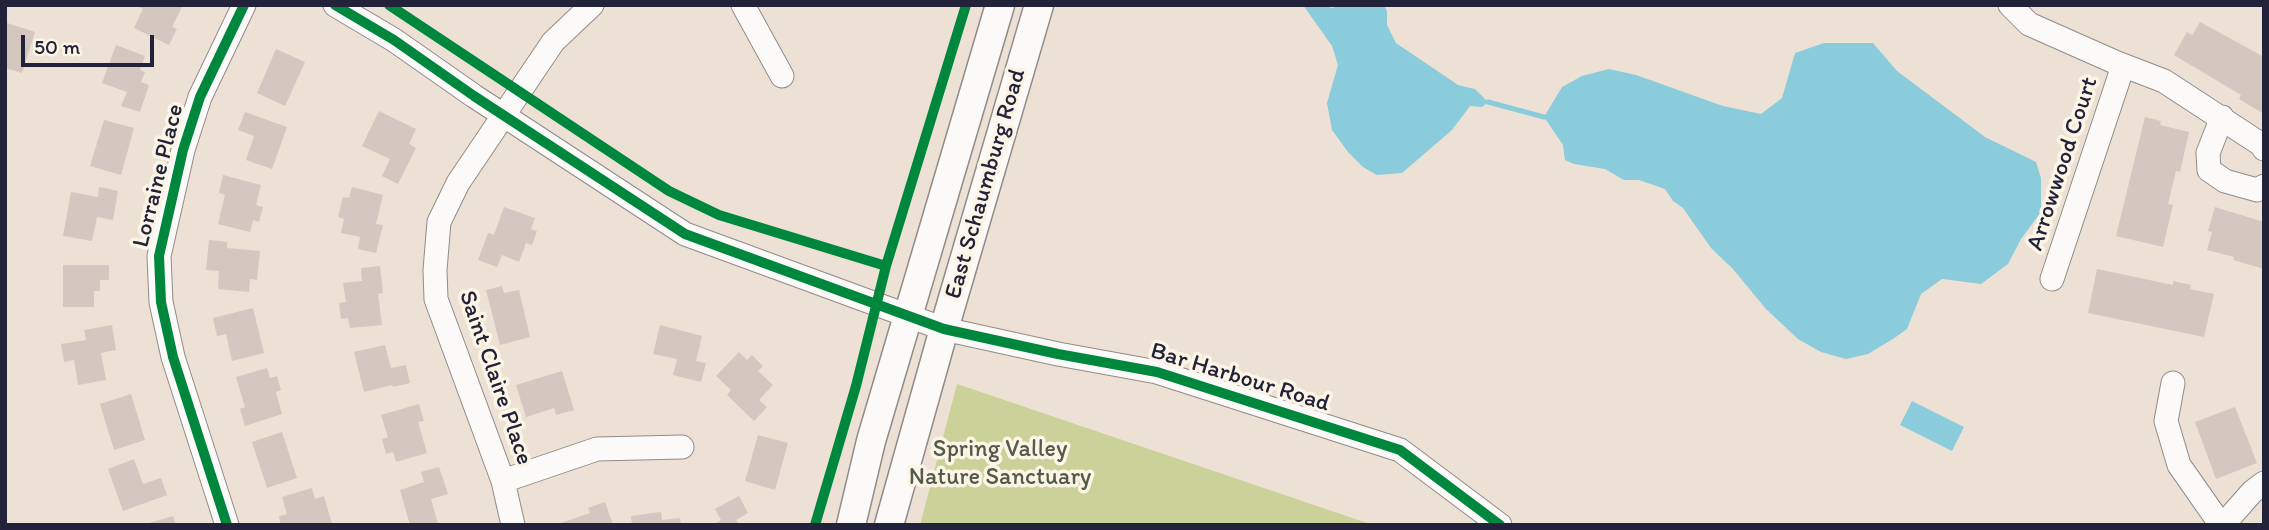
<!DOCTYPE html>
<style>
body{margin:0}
#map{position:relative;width:2269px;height:530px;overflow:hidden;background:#ece1d4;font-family:Itim,sans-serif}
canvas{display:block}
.frame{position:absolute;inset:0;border:7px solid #22223b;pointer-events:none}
.scale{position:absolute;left:21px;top:35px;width:133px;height:32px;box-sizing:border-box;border:4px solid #22223b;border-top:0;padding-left:9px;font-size:21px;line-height:24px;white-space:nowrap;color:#22223b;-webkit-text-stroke:5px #fcf5e5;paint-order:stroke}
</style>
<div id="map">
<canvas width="2269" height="530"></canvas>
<div class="frame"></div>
<div class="scale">50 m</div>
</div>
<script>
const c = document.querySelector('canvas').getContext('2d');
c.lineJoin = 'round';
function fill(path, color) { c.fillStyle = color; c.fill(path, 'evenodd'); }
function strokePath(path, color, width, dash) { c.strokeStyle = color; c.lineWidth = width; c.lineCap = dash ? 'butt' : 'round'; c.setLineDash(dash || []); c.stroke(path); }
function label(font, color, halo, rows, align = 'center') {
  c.font = font + ' Itim,sans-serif'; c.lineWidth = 7; c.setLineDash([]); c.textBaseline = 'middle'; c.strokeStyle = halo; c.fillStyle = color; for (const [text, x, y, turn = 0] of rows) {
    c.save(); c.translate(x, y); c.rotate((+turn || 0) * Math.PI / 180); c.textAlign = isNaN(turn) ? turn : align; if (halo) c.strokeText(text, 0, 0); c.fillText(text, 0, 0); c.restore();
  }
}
const green = new Path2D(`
 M957 384 1373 525H920Z`);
const water = new Path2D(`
 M1303 5H1327L1331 8 1347 5H1384L1387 11V25L1396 43 1458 85 1475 89 1488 102 1482 107 1470 106 1452 130 1402 173 1377 175 1363 167 1348 152 1332 130 1327 103 1338 65 1332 46Z
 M1824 43H1873L1897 71 1985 137 2036 162 2041 178V212L2021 239 2008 264 1981 284 1942 279 1921 294 1907 329 1893 339 1868 354 1846 359 1821 352 1798 339 1766 309 1733 269 1711 248 1683 208 1673 201 1665 189 1639 180H1624L1605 169 1574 164 1565 160 1563 145 1544 117 1562 87 1582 76 1609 69 1636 75 1723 106 1761 114 1782 98 1795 53Z
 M1912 401 1964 427 1952 451 1900 425Z`);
const stream = new Path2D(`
 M1488 102 1544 117`);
const building = new Path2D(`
 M135 5H183L172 27 177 29 169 45 134 28 143 9Z
 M2200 22 2264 57V114L2239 99 2241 95 2174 55 2187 32 2192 35Z
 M7 23 35 32 22 73 5 68Z
 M116 45 145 56 140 70 145 72 141 82 149 85 140 112 121 106 127 92 102 83Z
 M276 49 305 62 285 106 257 93Z
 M379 111 416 129 409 144 416 148 398 184 382 176 390 159 362 146Z
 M245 112 287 127 272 169 246 160 254 136 238 130Z
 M2145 117 2161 121 2160 125 2189 132 2180 172 2176 171 2168 204 2173 205 2163 247 2116 236Z
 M104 120 134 128 121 175 90 166Z
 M223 175 261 185 256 205 263 207 259 222 253 220 250 232 218 224 225 195 219 193Z
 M99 187 118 191 113 220 97 217 92 241 63 236 71 192 98 197Z
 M352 187 383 195 376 224 383 225 376 253 358 249 360 237 341 233 344 219 338 217 343 197 349 198Z
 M504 207 535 218 531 229 537 231 532 245 526 243 519 262 502 255 497 267 478 260 488 233 494 235Z
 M2215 207 2264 222V269L2233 260 2234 257 2207 250 2212 232 2208 231Z
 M209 240 227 242V248L260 251 257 280 250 279 249 292 218 289 219 271 206 270Z
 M63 265H109V280H100V291H94V307H63Z
 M380 266 383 293 378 294 382 325 350 328 348 318 341 319 339 303 346 302 343 283 362 281 361 268Z
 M2097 269 2173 285V281L2191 285 2190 289 2214 294 2204 337 2088 313Z
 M502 286 504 293 519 290 530 337 500 345 486 290Z
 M253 308 264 353 232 361 226 334 217 336 213 318Z
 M112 325 116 350 101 353 106 380 78 385 74 360 64 362 61 344 86 340 84 330Z
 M660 325 702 336 696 361 706 363 701 382 673 375 677 359 653 354Z
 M385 345 391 368 406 365 410 383 393 387 392 385 364 392 354 352Z
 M739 352 747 360 752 355 763 366 758 371 773 385 759 400 767 407 754 421 727 395 731 390 716 376Z
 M267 368 270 378 277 376 281 390 276 392 282 414 245 426 240 409 245 407 236 377Z
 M562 371 574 410 556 415 554 408 526 417 516 385Z
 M131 394 145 440 114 450 100 404Z
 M419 404 424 421 418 422 427 453 396 462 393 452 386 454 382 439 388 437 381 415Z
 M2235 407 2257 463 2216 479 2195 422Z
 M282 432 297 478 267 488 252 442Z
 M758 435 788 443 775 490 745 481Z
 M134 459 143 484 161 478 167 495 123 511 108 469Z
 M439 467 448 494 431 499 438 524 410 525 400 490 424 482 421 472Z
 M312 488 315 499 324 496 332 524 281 525 279 516 287 514 282 497Z
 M739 496 748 513 736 520 739 525H713L721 520 715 509Z
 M605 502 613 525H562L561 523 590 513 588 508Z
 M661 512 662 520 680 518 681 525H632L631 516Z
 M173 516 176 525H146V524Z`);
const minor = new Path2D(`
 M335 5 394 40 474 96 685 234 944 329 1058 354 1157 372 1400 450 1500 525
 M743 5 782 76
 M2010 5 2029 24 2117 63 2164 81 2262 145 2264 149
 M2222 117 2208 153 2209 170 2225 181 2257 190 2264 186
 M2052 279 2123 66
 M2173 383 2166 421 2179 465 2221 525
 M503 481 597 449 682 447
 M227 525 173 357 161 302 159 256 183 150 200 97 244 5
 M513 525 503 481 436 299 435 270 439 222 458 183 553 42 592 5
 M2223 525 2252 492 2264 483`);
const major = new Path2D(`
 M851 525 871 441 1000 5
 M889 525 944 329 1039 5`);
const cycleway = new Path2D(`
 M335 5 394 40 474 96 685 234 944 329 1058 354 1157 372 1400 450 1500 525
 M389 5 669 191 719 215 886 266
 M227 525 173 357 161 302 159 256 183 150 200 97 244 5
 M815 525 856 386 886 266 966 5`);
const streetNames = [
 ["Arrowwood Court",2063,164,-72],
 ["Lorraine Place",159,176,-76],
 ["East Schaumburg Road",986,184,-74],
 ["Saint Claire Place",495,378,71],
 ["Bar Harbour Road",1240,378,17]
];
const parkNames = [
 ["Spring Valley",1000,450],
 ["Nature Sanctuary",1000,478]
];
fill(green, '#cad199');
fill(water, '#8accdb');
strokePath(stream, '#8accdb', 5);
fill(building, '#d5c6bf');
strokePath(minor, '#918b88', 25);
strokePath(major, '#918b88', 31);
strokePath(minor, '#fcfaf9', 23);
strokePath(major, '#fcfaf9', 28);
strokePath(cycleway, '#00873e', 10);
label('24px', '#22223b', '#fcf5e5', streetNames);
label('24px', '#535b4b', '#fcf5e5', parkNames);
</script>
